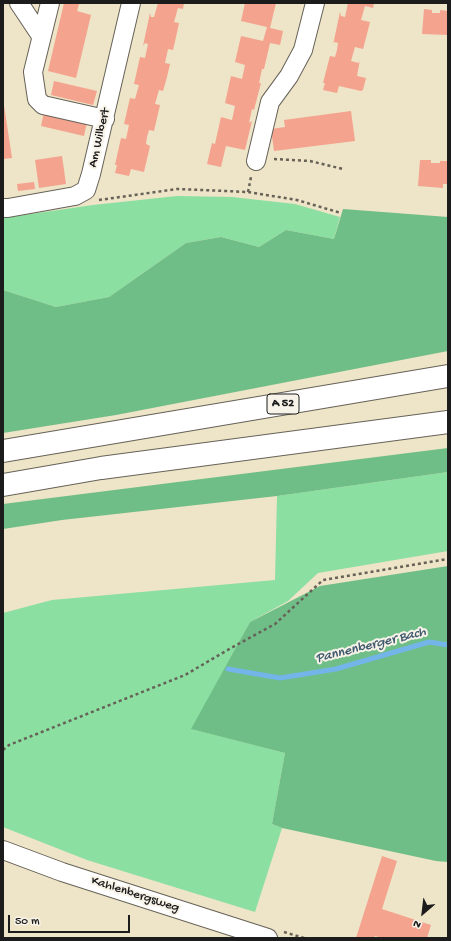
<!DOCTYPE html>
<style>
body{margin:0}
#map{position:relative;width:451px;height:941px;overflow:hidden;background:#eee4c7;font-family:"Gochi Hand",sans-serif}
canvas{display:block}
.frame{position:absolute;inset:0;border:4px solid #1c1c1c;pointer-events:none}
.north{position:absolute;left:403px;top:893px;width:40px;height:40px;-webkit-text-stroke:3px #f7f3e8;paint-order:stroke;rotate:208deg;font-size:11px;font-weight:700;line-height:16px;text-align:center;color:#1c1c1c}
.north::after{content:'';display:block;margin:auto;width:14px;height:18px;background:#1c1c1c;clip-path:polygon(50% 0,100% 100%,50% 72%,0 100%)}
.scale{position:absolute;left:8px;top:915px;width:122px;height:18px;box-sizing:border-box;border:2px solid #1c1c1c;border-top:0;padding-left:5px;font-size:12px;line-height:14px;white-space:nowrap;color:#1c1c1c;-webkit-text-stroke:3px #f7f3e8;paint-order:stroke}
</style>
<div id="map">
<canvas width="451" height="941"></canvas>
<div class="frame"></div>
<div class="north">N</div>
<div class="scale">50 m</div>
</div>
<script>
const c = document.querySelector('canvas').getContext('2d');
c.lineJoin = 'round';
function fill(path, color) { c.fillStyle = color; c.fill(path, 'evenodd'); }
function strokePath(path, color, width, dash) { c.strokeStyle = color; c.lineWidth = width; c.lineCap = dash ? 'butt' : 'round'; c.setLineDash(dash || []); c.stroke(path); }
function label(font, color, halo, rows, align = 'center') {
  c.font = font + ' "Gochi Hand",sans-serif'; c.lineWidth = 4; c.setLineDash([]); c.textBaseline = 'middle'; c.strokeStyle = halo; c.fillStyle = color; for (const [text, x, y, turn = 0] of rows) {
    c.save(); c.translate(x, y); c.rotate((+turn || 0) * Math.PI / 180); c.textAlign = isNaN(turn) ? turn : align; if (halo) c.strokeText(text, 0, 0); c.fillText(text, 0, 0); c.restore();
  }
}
const green = new Path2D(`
 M177 196 232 197 295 204 340 217 334 239 286 230 259 247 221 237 186 243 109 297 56 307 3 290V218L93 205Z
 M448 472V551L318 573 288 601 250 622 192 729 285 753 272 824 282 828 255 912 87 860 3 827V613L52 600 275 580 277 496Z`);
const forest = new Path2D(`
 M343 209 448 217V351L116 415 3 433V290L56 307 109 297 186 243 221 237 259 247 286 230 334 239Z
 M448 448V472L277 496 62 520 3 529V504Z
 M448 566V862L436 861 282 828 272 824 285 753 191 729 250 622 320 586Z`);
const stream = new Path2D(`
 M228 669 280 678 336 669 429 642 448 645`);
const building = new Path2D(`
 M64 3 79 4 77 11 91 15 76 78 48 71Z
 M158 3H184L183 9 178 8 174 22 179 23 176 37 173 50 168 49 165 63 170 64 167 77 163 91 159 90 155 104 160 105 154 131 149 130 147 137 146 144 150 146 144 172 131 169 129 176 115 173 117 165H115L121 138 126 139 129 125 124 124 130 98 135 99 139 85 134 84 140 57 145 58 148 44 145 43 143 46 150 13 151 17H154Z
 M245 3H276L270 28 283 31 280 45 270 43 264 69H262L259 83H261L254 110 252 109 249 123 252 121 245 150 226 146 221 167 207 164 212 143 215 144 221 117 232 120 235 106 225 103 231 76 242 79 245 65 235 62 241 36 263 41 267 27 241 21Z
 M348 3H374L373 8 365 6 361 20 370 22 367 34 363 49 355 47 351 61 359 63 360 60 357 76 366 78 363 90 361 91 339 86 337 93 323 90 325 83H323L330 56 335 57 337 50 338 43 334 42 333 45 340 12 341 16 345 17Z
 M424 9 432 10V13H440V10L448 11V35L422 34Z
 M54 81 97 91 93 105 51 95Z
 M4 105 12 158 3 159V106Z
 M351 111 355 141 274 151 271 129 285 127 284 120Z
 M44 112 87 122 84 136 41 126Z
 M62 156 66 184 39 188 35 160Z
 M420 160H431V163H440V161H448V184H443V188L418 186Z
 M34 182 35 189 18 191 17 184Z
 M382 856 397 861 382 909 431 925 427 938H382L375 936 374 938H356Z`);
const path = new Path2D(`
 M274 159 310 161 343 169
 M248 192 251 177
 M99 200 177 189 248 192 297 200 341 213
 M3 750 9 745 185 675 231 648 275 624 323 580 448 559
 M284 932 304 938`);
const minor = new Path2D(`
 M19 3 41 36
 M50 3 33 72 37 99 43 105 105 119
 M256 161 270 102 289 76 303 50 315 3
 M3 208H8L75 196 86 190 91 174 131 3
 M3 850 62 872 268 938`);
const highway = new Path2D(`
 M3 451 448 376
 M3 485 101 468 448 422`);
const shields = [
 [283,404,32]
];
const shieldNames = [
 ["A 52",283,404]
];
const streetNames = [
 ["Am Wilbert",100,138,-77],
 ["Kahlenbergsweg",135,895,18]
];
const waterNames = [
 ["Pannenberger Bach",371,646,-14]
];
fill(green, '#8adfa1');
fill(forest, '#6fbe87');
strokePath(stream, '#73b5e8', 5);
fill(building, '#f4a38e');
strokePath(minor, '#666258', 20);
strokePath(highway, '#666258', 24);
strokePath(path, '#666258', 2.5, [3, 3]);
strokePath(minor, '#fff', 18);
strokePath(highway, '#fff', 22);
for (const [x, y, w] of shields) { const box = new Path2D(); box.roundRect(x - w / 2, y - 10, w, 20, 3); c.fillStyle = '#f7f3e8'; c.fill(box); strokePath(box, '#1c1c1c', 1); }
label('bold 12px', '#1c1c1c', null, shieldNames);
label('13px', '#1c1c1c', '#f7f3e8', streetNames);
label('italic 14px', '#3f596e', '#f7f3e8', waterNames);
</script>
